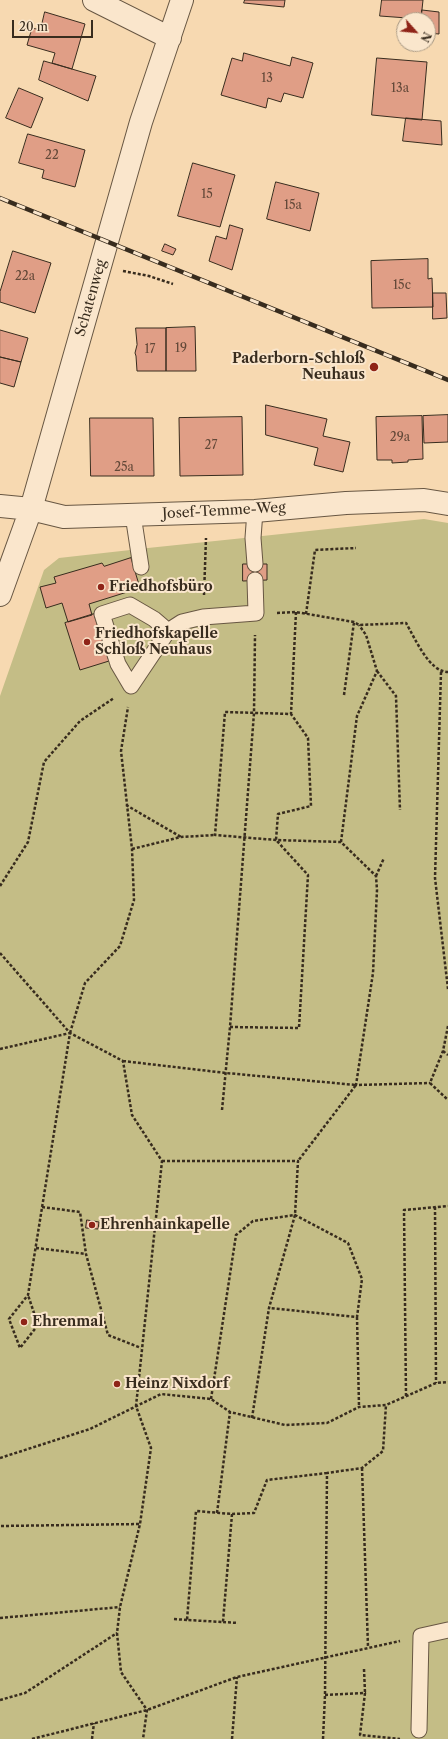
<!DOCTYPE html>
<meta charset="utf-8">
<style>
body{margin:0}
#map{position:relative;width:448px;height:1739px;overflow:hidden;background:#f7d9b1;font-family:"Libre Caslon Text",serif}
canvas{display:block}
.north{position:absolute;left:396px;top:12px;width:40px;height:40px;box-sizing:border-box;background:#fae6cc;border:1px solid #ac9c86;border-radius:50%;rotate:117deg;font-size:11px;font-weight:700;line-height:16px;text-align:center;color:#382c1e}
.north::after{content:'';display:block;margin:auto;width:14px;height:18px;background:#8f2418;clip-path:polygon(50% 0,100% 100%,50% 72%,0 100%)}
.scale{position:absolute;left:12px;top:20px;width:81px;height:18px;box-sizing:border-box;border:2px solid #382c1e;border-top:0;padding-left:5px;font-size:12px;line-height:14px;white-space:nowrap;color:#382c1e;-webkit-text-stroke:3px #fae6cc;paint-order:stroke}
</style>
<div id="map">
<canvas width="448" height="1739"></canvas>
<div class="north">N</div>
<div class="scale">20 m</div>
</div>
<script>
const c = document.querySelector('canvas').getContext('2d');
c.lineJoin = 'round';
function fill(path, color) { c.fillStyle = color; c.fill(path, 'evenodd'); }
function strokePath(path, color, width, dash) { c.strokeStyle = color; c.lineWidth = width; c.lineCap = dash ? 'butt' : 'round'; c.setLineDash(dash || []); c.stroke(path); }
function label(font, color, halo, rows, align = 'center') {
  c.font = font + ' "Libre Caslon Text",serif'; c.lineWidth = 4; c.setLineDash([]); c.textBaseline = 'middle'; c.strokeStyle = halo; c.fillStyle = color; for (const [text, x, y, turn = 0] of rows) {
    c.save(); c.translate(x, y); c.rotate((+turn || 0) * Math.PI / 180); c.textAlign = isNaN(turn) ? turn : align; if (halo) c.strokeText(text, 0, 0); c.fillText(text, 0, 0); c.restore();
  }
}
const green = new Path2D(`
 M424 519 448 523V1739H0V696L44 570 59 558C181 544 302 532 424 519Z`);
const building = new Path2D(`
 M245 0H285L284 7 244 3Z
 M382 0H423L421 19 380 16Z
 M422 10 439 12V34L428 33V20H410V18L421 19Z
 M45 12 85 24 72 69 52 63 55 53 27 45 32 28 40 30Z
 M244 53 290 66 292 57 313 63 303 98 284 93 281 102 268 98 266 108 221 95 232 58 242 61Z
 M377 58 427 62 422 120 372 115Z
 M44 61 96 76 88 101 39 80Z
 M19 88 43 98 31 128 6 118Z
 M406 118 441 121 442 145 403 141Z
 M28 134 85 150 75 187 42 178 44 170 19 163Z
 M193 163 235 175 220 227 178 216Z
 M276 182 319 193 310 231 267 219Z
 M230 225 243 229 232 270 209 261 216 236 226 239Z
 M165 244 176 249 173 255 162 251Z
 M13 251 51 263 35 313 0 302V292Z
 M428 259V279L432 278 433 307 372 308 371 261Z
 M433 293H446L447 318 433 319Z
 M195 327 196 371H166V328Z
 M136 328H166V371H137L136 356 135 353 137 345Z
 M0 330 28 338 21 362 0 357Z
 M0 357 21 362 14 387 0 383Z
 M266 405 327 419 323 436 350 442 343 472 314 465 318 448 266 435Z
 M448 415V442L424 443 423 416Z
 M422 416 423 459 408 460V462L392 463V460H377L376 417Z
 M242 417 243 475 180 476 179 418Z
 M90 418H153L154 476H91Z
 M131 558 140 588 89 604 92 615 68 622 62 603 46 608 40 587 56 583 54 577 102 563 104 566Z
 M243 564H267V580L243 581Z
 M94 614 109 661 80 670 65 623Z
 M87 1220 99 1222 98 1229 86 1228Z`);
const path = new Path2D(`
 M123 271 149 276 173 284
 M204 595 206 538
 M296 612 291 714 225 712 215 835 276 840 341 842 376 876 377 890 373 973 356 1085 430 1083
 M277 613 296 612 354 622 359 625 406 623C415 638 429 672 448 672
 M306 614 315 550 356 548
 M377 671 396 696 400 810
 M441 672 435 878 448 989
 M344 695 354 622
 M126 805 181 837
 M341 842 357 716 377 671 366 635 359 625
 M132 849 181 837 215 835
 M376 876 384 858
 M0 886 28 842 44 762 80 721 114 698
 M0 953 70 1033 123 1061 132 1115 162 1161 136 1406 151 1448 140 1524 120 1607 117 1633 121 1672 147 1710 143 1739
 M448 1026 443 1051 430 1083 448 1100
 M230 1027 299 1028 308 875 276 840 278 814 311 806 308 738 291 714
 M70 1033 85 983 120 946 134 900 132 849 121 751 128 707
 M0 1049 70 1033 28 1295 9 1319 20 1348 38 1325 28 1295
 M443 1051 448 1055
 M123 1061 226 1073 356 1085 298 1161
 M222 1110 230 1027 254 713 255 635
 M162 1161H298L295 1215 269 1308 252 1418
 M42 1207 80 1212 86 1254 108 1335 141 1348
 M435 1207 436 1383
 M36 1248 86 1254
 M357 1317 359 1406
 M406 1396 404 1210 448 1206
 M211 1399 236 1235 253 1221 295 1215 348 1243 362 1279 357 1317 269 1308
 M0 1458 90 1429 161 1394 211 1399 230 1412 285 1425 327 1423 359 1407 386 1405 436 1383 448 1382
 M362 1468 368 1647
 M217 1513 230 1412
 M232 1514 223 1622 187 1620 196 1511 232 1514 254 1513 267 1480 327 1473
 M1 1526 140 1524
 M0 1618 120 1607
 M174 1619 187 1620
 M223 1622 238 1623
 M364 1669 365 1693
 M325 1695 365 1693 360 1735 400 1739
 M0 1700 25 1693 117 1633
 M32 1739 147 1710 237 1677 400 1641
 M92 1739 94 1723
 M232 1739 237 1677
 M323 1739 325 1695 327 1473 362 1468 383 1451 386 1405`);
const service = new Path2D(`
 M133 515 141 567
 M255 564 253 538 255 511
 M168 631 154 619 130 605 102 614 118 664 131 686 168 631 182 622 203 617 256 613 255 580
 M419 1730 421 1636 448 1630`);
const minor = new Path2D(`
 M94 0 170 38
 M0 506 31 509 64 517 255 511 346 503 424 500 448 504
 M0 595 31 509 141 122 182 0`);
const rail = new Path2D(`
 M0 198 448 380`);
const markers = [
 [374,367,5,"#8f2418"],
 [101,587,4,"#8f2418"],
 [87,642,4,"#8f2418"],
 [92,1225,4,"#8f2418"],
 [24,1322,4,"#8f2418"],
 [117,1384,4,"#8f2418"]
];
const numberNames = [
 ["13",267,79],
 ["13a",400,89],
 ["22",52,156],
 ["15",207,195],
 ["15a",293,206],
 ["22a",25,277],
 ["15c",402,286],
 ["19",181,349],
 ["17",150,350],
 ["29a",400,438],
 ["27",211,446],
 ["25a",124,468]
];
const streetNames = [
 ["Schatenweg",91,298,-74],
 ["Josef-Temme-Weg",224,511,-3]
];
const poiNames = [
 ["Paderborn-Schloß",365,359,"right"],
 ["Neuhaus",365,375,"right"],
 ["Friedhofsbüro",109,587],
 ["Friedhofskapelle",95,634],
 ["Schloß Neuhaus",95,650],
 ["Ehrenhainkapelle",100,1225],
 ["Ehrenmal",32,1322],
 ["Heinz Nixdorf",125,1384]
];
fill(green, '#c4bd86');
fill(building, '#e09e86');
strokePath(building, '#382c1e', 1);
strokePath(service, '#685743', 17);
strokePath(minor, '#685743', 24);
strokePath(path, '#382c1e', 2.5, [3, 2]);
strokePath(service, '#fae6cc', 15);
strokePath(minor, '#fae6cc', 22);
strokePath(rail, '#382c1e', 4.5);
strokePath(rail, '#fae6cc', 3, [9]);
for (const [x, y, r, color] of markers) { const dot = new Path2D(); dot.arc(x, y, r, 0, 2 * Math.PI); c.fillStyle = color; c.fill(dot); strokePath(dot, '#fae6cc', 1.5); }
label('12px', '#624838', null, numberNames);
label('14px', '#382c1e', '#fae6cc', streetNames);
label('bold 14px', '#382c1e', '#fae6cc', poiNames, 'left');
</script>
